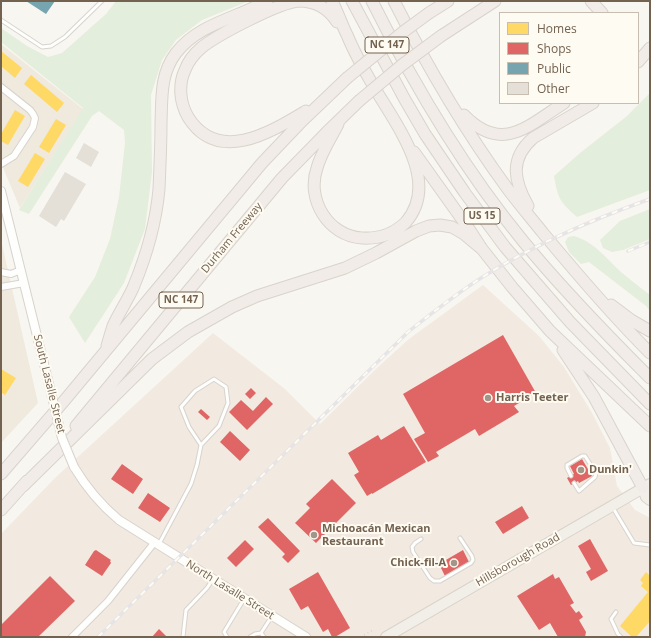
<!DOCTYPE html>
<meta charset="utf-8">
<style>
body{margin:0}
#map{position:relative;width:651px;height:638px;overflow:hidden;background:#f8f6f0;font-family:"Open Sans",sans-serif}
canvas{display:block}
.frame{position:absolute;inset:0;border:2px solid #746250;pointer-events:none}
.legend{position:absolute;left:499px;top:12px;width:140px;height:92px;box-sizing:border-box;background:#fefbf2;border:1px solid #c7beb1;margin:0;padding:5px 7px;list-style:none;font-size:12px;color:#746250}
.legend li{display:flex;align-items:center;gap:8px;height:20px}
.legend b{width:20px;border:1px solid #c7beb1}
</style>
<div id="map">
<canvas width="651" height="638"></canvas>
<div class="frame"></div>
<ul class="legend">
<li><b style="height:11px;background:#ffd966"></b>Homes</li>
<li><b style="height:11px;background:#e06666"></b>Shops</li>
<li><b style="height:11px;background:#76a5af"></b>Public</li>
<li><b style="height:11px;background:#e4dfd7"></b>Other</li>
</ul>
</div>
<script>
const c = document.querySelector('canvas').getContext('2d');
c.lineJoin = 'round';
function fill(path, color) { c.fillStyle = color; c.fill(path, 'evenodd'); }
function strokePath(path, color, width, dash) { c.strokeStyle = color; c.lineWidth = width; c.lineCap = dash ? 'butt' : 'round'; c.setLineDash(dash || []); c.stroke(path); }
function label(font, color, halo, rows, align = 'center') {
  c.font = font + ' "Open Sans",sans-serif'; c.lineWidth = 4; c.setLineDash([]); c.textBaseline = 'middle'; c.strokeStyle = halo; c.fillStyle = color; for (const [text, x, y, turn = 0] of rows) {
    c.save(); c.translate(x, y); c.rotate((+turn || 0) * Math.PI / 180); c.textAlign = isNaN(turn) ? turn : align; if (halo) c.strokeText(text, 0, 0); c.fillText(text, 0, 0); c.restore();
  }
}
const residential = new Path2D(`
 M1 44 83 109 20 208 1 163Z
 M1 240 38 403 1 443Z`);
const commercial = new Path2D(`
 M483 285 539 336 564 367 592 413 610 448 617 486 635 510 650 518V637H1V534L56 477 213 333 285 389 320 424 378 367 409 339Z`);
const green = new Path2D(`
 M116 1H249L202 20 176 40 162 60 151 95 152 172 145 229 124 283 85 343 69 317 95 277 110 239 119 197 125 143 124 130 99 111 92 116 29 214 19 210 83 108 1 42V28L27 46 48 57 62 53 106 14Z
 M650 93V190L577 217C560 202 558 199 554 176L580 153 627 116Z
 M650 209V239L623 250 612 252 603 248 600 240 620 221Z
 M574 236C594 242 606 258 621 272 630 280 640 287 650 295V311L646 306 589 262 581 264 569 252 565 242 568 237Z`);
const homes = new Path2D(`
 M1 51 22 68 15 78 1 66Z
 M31 75 64 103 57 112 24 84Z
 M15 110 25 116 8 145 1 141V134Z
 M56 119 66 125 49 153 39 147Z
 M35 153 45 159 28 187 18 181Z
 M1 369 16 378 5 395 1 392Z
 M646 572 650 576V621L636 637H632L620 626 648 592 641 586 643 583 640 580Z`);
const shops = new Path2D(`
 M503 335 536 393 514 406 519 412 479 436 475 429 436 452 439 456 428 462 414 439 425 433 403 394Z
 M251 388 256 393 250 399 245 394Z
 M266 397 273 404 247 430 229 412 241 400 253 411Z
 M201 409 210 417 207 420 198 412Z
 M404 426 426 462 372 494V493L367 496 354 475 359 472 348 453 378 435 381 440Z
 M230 431 250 450 240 461 220 442Z
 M582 459 592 476 579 483 578 481 571 485 567 478 574 474 570 466Z
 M122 464 143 479 133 494 111 479Z
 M332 479 356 503 316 543 295 523 310 508 306 504Z
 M148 493 170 508 160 522 138 508Z
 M522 506 529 518 503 534 495 522Z
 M268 518 300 551 288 563 282 557 285 554 258 527Z
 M590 539 608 571 591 581 586 572 591 569 578 546Z
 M245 540 254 549 236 567 227 558Z
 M96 550 111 560 110 561 111 563 102 576 85 565 94 551Z
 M463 550 469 562 445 576 439 564Z
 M318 572 350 628 335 637H332L328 629 323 632 308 606 301 610 289 589Z
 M553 574 555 579 559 577 574 603 570 605 576 613 579 611 583 617 579 620 586 632 585 637H558L550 623 539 630 517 596Z
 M50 576 75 601 38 637H1V625Z
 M159 629 167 637H152Z`);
const public = new Path2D(`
 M26 1H55L46 14Z`);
const building = new Path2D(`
 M84 143 99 152 91 167 76 158Z
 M65 172 86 184 64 221 61 219 56 227 39 216Z`);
const path = new Path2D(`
 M364 635 373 630`);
const service = new Path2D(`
 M1 20 42 47 51 46 65 37 102 1
 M571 476 567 468V465L582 456H585L596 473 595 477 579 491 574 483
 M613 508 634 543 650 545
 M421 539 415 543 412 547 413 552 430 578 434 581H440L471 563 473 560 472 556 460 538
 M159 544 191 484 197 465 201 445 189 427 181 407 195 391 214 379 226 387 228 403 219 426 201 445
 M616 612 611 619 618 634 621 637
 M183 637 186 610 207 588 213 579
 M227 637 224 632 244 599
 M250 637 255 634 261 633
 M264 637 261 633 272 616`);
const minor = new Path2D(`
 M1 87 30 110 33 114 35 118 33 127 14 156 1 164
 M1 272 11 274 21 270
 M1 287 24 283
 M72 637 108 601 154 543`);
const tertiary = new Path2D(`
 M1 191 48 380
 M74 467C86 487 101 505 119 520L306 637`);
const primary = new Path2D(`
 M643 488 646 497 650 500
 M386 637 650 484`);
const motorway = new Path2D(`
 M332 1C338 13 342 25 348 37 354 52 362 66 370 80 391 119 443 179 406 222 394 234 379 239 362 238 328 236 306 199 317 168 321 153 331 138 338 124
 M352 1 404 98 425 134 465 193 505 247 570 322 650 404
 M372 1C414 85 463 168 523 241 562 289 606 334 650 378
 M394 1C427 66 464 129 507 188 518 203 531 218 543 233 577 274 612 315 650 353
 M591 1 602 13
 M429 13 448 1
 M441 36 495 1
 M638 62 650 48
 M306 111C271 132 218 165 188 117 180 103 178 85 185 70 188 62 194 54 201 48 217 35 280 2 299 1 316 1 328 8 337 22
 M464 115C502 154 528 126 564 103
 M414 152 469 229 482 249 512 287 550 331 650 426
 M528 206C514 181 509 159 533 138L593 103
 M611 305 631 320 650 331
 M107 346C109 339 111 332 113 326 119 313 127 301 133 288 146 257 156 223 159 189 160 167 161 145 161 123 162 98 160 74 176 53 198 24 237 18 267 1
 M563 350 594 397 643 488
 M76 426 282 178 326 133 359 101
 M1 474 64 401 262 163 302 121 347 78
 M23 486 152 359 188 332 232 307 257 296 345 268 376 253 416 231 429 226 440 225 452 227 464 234 482 249
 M1 510 27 481`);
const rail = new Path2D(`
 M628 251 650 242
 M98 637 408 332C432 313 456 294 481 278 535 244 591 220 650 199`);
const tertiaryBridge = new Path2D(`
 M48 380 62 438 74 467`);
const motorwayBridge = new Path2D(`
 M347 78 403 32 429 13
 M359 101 402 65 441 36`);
const markers = [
 [488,398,4,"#a29688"],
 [581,470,4,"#a29688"],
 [314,535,4,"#a29688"],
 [454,563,4,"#a29688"]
];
const shields = [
 [387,45,44],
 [482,216,36],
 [181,300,44]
];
const shieldNames = [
 ["NC 147",387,45],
 ["US 15",482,216],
 ["NC 147",181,300]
];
const streetNames = [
 ["Durham Freeway",232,238,-50],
 ["South Lasalle Street",49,384,76],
 ["Hillsborough Road",518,560,-30],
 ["North Lasalle Street",230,590,32]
];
const poiNames = [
 ["Harris Teeter",496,398],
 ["Dunkin'",589,470],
 ["Michoacán Mexican",322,529],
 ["Restaurant",322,542],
 ["Chick-fil-A",446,563,"right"]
];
fill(residential, '#f0e9de');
fill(commercial, '#f2e9e0');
fill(green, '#e4eedc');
fill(homes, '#ffd966');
fill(shops, '#e06666');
fill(public, '#76a5af');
fill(building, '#e4dfd7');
strokePath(service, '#d7d3ce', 5);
strokePath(minor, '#d7d3ce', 8);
strokePath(tertiary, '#d7d3ce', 10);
strokePath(primary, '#d9d3cc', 12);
strokePath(motorway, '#d9d3cc', 13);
strokePath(path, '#dad6d0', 1.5, [1, 3]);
strokePath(service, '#fefefd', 3);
strokePath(minor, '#fefefd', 6);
strokePath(tertiary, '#fefefd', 8);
strokePath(primary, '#f2efe8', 10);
strokePath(motorway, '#f1ece8', 11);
strokePath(rail, '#e6e4e6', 3.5);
strokePath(rail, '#fefbf2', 2, [6]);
strokePath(tertiaryBridge, '#d7d3ce', 10, []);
strokePath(motorwayBridge, '#d9d3cc', 13, []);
strokePath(tertiaryBridge, '#fefefd', 8);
strokePath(motorwayBridge, '#f1ece8', 11);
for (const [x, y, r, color] of markers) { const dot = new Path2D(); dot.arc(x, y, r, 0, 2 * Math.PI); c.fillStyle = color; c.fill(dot); strokePath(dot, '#fefbf2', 1.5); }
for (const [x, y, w] of shields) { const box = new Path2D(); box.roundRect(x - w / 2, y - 8, w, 16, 3); c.fillStyle = '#fefbf2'; c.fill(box); strokePath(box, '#746250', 1); }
label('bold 10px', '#746250', null, shieldNames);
label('11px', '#746250', '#fefbf2', streetNames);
label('bold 11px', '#746250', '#fefbf2', poiNames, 'left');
</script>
